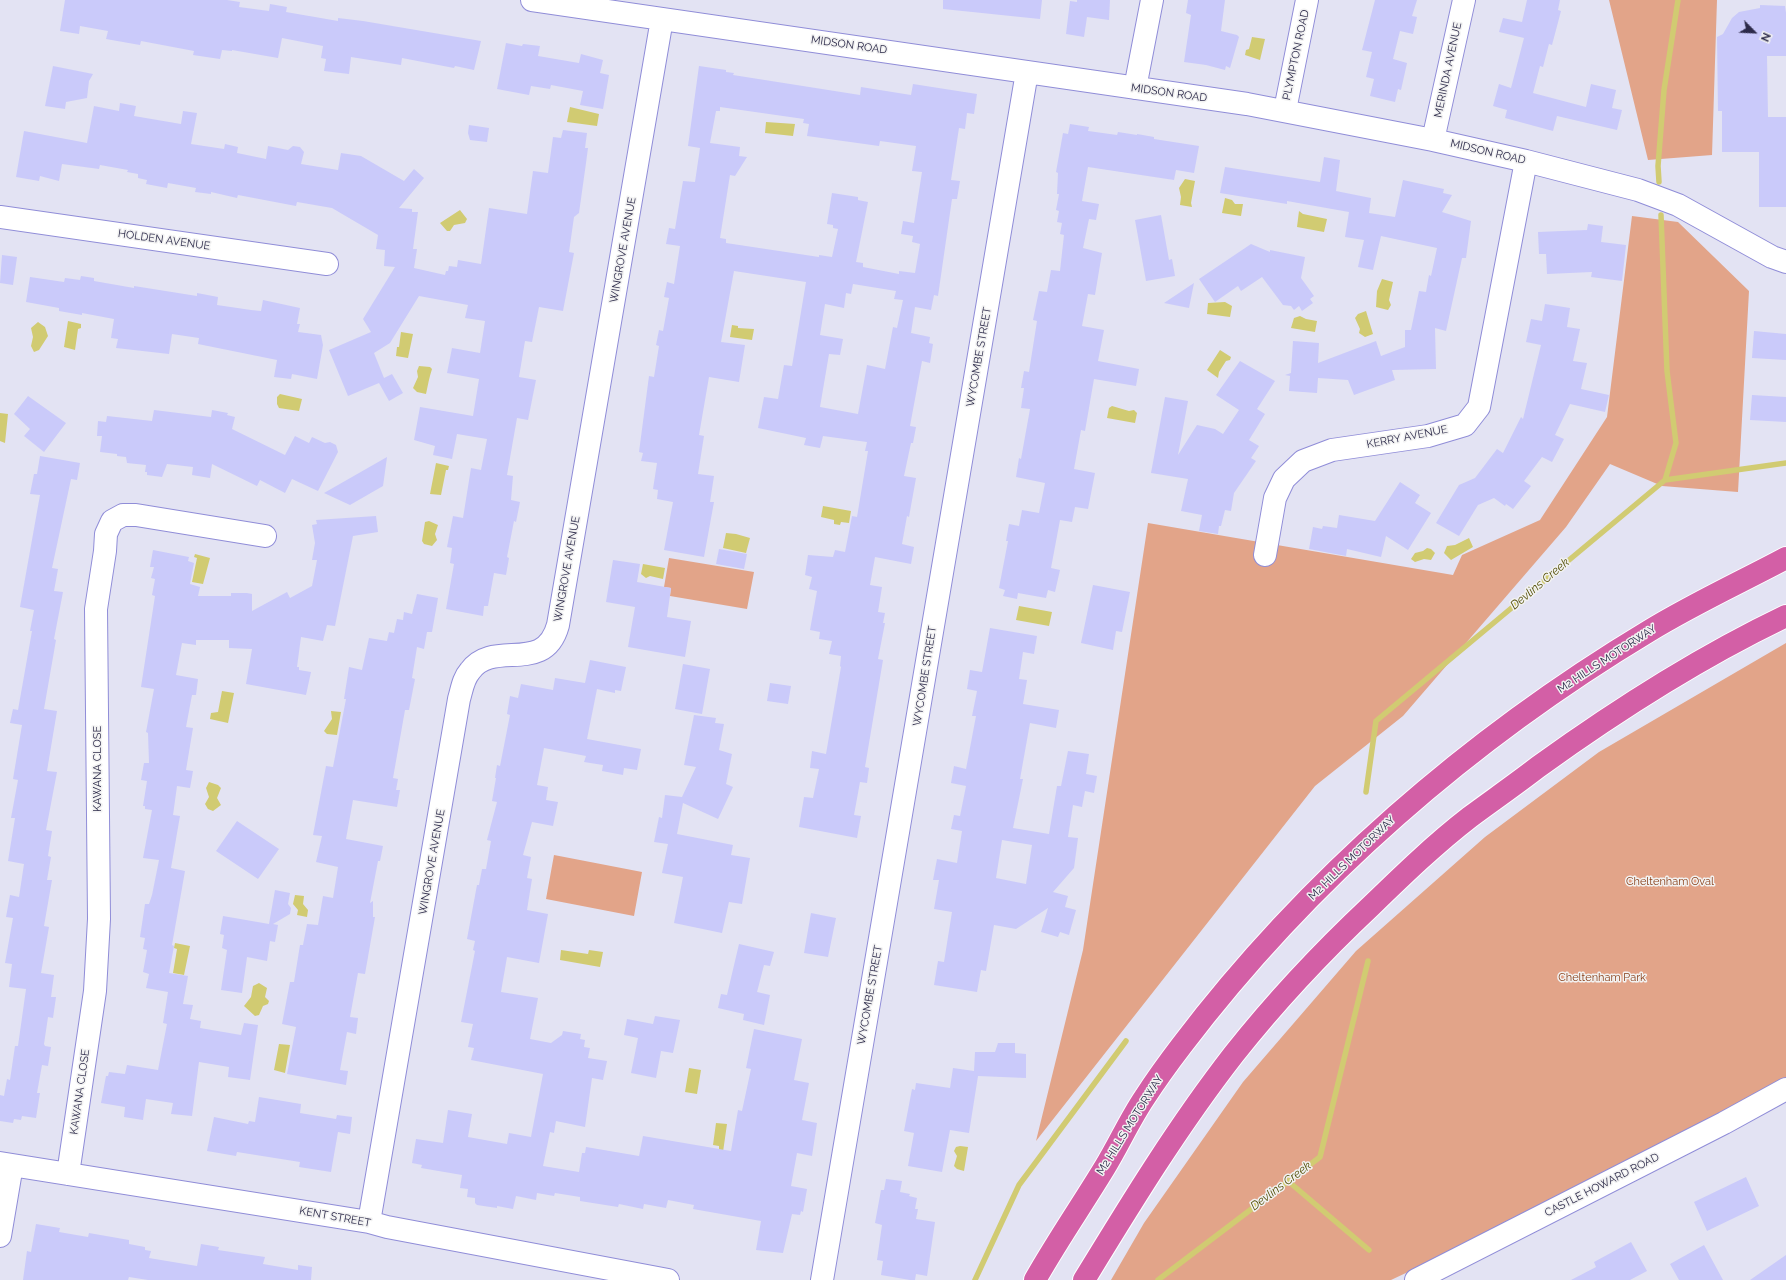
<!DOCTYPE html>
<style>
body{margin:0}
#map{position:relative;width:1786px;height:1280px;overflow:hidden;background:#e3e3f3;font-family:Raleway,sans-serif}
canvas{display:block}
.north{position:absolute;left:1734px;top:12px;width:40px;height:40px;-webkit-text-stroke:3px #f2f2f2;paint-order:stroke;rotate:114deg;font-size:11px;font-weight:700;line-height:16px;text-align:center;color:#2d2b4a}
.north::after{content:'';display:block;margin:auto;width:14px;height:18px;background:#2d2b4a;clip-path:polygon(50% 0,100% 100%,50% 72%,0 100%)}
</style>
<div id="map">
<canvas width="1786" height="1280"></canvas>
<div class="north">N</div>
</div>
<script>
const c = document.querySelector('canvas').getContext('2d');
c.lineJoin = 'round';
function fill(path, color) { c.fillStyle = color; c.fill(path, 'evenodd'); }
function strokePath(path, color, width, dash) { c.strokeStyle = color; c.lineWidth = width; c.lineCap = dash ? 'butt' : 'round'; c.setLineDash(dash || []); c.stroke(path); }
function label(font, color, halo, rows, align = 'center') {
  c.font = font + ' Raleway,sans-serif'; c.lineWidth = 3; c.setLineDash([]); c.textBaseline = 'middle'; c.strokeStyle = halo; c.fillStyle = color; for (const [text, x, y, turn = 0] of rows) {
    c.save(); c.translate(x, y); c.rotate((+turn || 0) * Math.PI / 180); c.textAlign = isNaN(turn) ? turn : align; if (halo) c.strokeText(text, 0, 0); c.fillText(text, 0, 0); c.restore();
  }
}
const green = new Path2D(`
 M1609 0H1717L1712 155 1648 160Z
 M1632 216 1678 222 1749 291 1738 492 1662 486 1610 464 1566 527 1403 716 1315 786 1036 1141 1083 950 1148 523 1453 575 1462 555 1540 520 1607 417Z
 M669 558 754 572 747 609 670 596 671 588 664 587Z
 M1786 643V1089L1724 1123 1391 1280H1111L1144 1223 1243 1082 1356 951 1485 837 1599 752Z
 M554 855 642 872 634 916 546 899Z`);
const water = new Path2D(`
 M1252 37 1265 39 1260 60 1245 55 1246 50 1249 49Z
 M570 107 599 114 597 126 567 122Z
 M766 122 795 124 793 136 765 133Z
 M1185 179 1195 181 1191 203 1192 207 1180 205 1181 197 1179 188Z
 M1225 198 1232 200 1235 204H1243L1241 216 1222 213Z
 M460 210 467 219 465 223 454 225 450 231H447L440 223Z
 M1299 211 1303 214 1327 219 1324 232 1297 227Z
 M1382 279 1393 282 1389 300 1391 305 1388 310 1376 307 1377 291Z
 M1225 302 1232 306 1230 317 1207 314 1208 303Z
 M1366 311 1373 334 1365 337 1359 333 1360 329 1355 318 1358 314Z
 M1300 316 1306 319 1317 321 1315 332 1291 328 1294 318Z
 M68 321 81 324V328L78 329 75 350 64 347Z
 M38 322 45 327 48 336 39 350 34 352 31 346 33 337 31 328Z
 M732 325 738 326V328L754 329 752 340 730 337Z
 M401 332 413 334 408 358 396 356 397 347H399Z
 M1220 350 1231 357 1230 360 1226 361 1219 372 1218 378 1207 370Z
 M419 366 430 367 432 369C429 378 428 385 426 394L417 392 413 388 418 377 417 371Z
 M280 394 302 399 299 411 279 408 277 404V397Z
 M1112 406 1129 411 1134 410 1137 413 1135 423 1107 418 1109 408Z
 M0 413 8 414 5 443 0 441Z
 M436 463 449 466 448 470H446L441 495 430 494Z
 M823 506 851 511 849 523 841 522 840 525 834 524V520L821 517Z
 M429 521 438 525 435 534 437 540 432 546 424 544 422 541 425 522Z
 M726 533 736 534 750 538 746 553 723 548Z
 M1469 538 1473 547 1451 560 1444 553 1447 546 1455 545Z
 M1427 548 1431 549 1435 553 1431 560 1424 559 1415 562 1411 559 1415 553 1423 551Z
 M195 554 210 558 203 584 192 582 197 558 194 557Z
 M643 564 665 568 663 579 650 576 646 578 641 574Z
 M1019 606 1052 612 1049 626 1016 620Z
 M222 691 234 693 228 723 210 719 211 713 218 712Z
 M331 711 341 712 337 735 327 734 324 731 332 719Z
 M209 782 218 785 221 788 217 798 221 805 213 811 208 809 205 804 209 797 206 788Z
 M295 895 304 896 303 904 308 910 307 917 297 915 298 910 293 904Z
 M175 943 190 946 184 975 173 973 177 949 174 948Z
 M561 950 588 954 589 950 603 952 600 967 560 960Z
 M259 983 267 988 265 997 269 1001 268 1004 263 1006 259 1015 255 1016 244 1006 251 997 253 986Z
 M279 1044 290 1045 285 1073 274 1070Z
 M689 1068 701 1070 697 1094 685 1092Z
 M716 1123 727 1124 723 1152 719 1151V1146L713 1145Z
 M960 1146 968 1147 964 1171 957 1169 954 1166 957 1156 954 1151 956 1147Z`);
const stream = new Path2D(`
 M1659 182 1658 166 1664 90 1678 0
 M1661 215 1667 371 1676 443 1665 480
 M1366 792 1376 721 1665 480 1786 463
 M1288 1181 1369 1250
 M975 1280 1019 1185 1126 1041
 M1158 1280 1320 1157 1368 961`);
const building = new Path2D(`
 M65 0H227L240 2 239 7 269 11 270 4 287 7 286 12 338 21V18L363 21 481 41 474 70 455 66 454 68 402 58 401 65 351 57 349 74 324 71 326 59 321 58 323 46 282 38 278 58 232 50V51L222 50 220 59 193 55 194 51 141 41 140 45 106 39 108 31 80 26 79 34 60 31Z
 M943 0H1042L1040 19 943 9Z
 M1077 0H1110L1109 20 1087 17 1084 37 1066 34 1070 1 1077 2Z
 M1188 0H1225L1221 31 1237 35 1239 37 1230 68 1226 66 1225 70 1206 65 1184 62 1191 15 1186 13Z
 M1375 0H1417L1412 16 1417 17 1413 34 1400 31 1393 59 1407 63 1401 90 1398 89 1395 102 1370 96 1374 79 1366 77 1372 52 1362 50Z
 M1527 0H1560L1558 10 1561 11 1552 45 1549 44 1543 67 1540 66 1533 93 1586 107 1591 84 1616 90 1612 108 1622 110 1617 130 1557 116 1553 131 1505 118 1507 110 1493 106 1499 84 1511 88 1524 38 1499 32 1503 18 1522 22Z
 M1760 5 1785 6 1786 13V56H1767L1768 117H1786V207H1759V152H1722V111H1718L1717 37 1723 34 1732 18 1739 12 1760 8Z
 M506 43 522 46 523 44 540 46 538 56 579 63 581 54 603 60 600 73 609 75 603 109 580 105 583 91 551 85 550 89 531 86 529 95 497 89Z
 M53 66 93 74 89 81 87 98 66 102 65 109 45 106Z
 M699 66 726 70V72L734 73 733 75 860 95 861 87 911 95 913 84 977 94 974 114 967 113 965 129 959 128 951 180 960 181 957 199H952L938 296 934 295 931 310 915 307 911 333 930 337 929 343 933 344 930 363 922 361 910 426 916 427 913 443H911L904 476 916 478 909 517 907 516 902 544 914 547 911 564 875 557 870 585 882 587 878 612 885 613 883 623H885L878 659 883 660 865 767 869 768 867 783 860 782 854 815 861 816 857 838 799 827 804 797 813 798 819 769 810 768 812 751 826 754 841 667 840 666 841 656 829 654 832 641 819 639 820 632 810 630 817 591 809 589 812 577 805 575 808 555 833 557 835 550 845 552 852 516 857 517 868 451H865L867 442 823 436 820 448 804 445 806 438 758 428 764 397 778 399 784 365 792 366 806 282 734 271 721 342 745 345 739 382 709 377 699 435 704 436 698 474 714 476 710 502H714L704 557 664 550 673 502 657 499 658 490 653 489 657 463 641 461 643 453 639 452 649 376 654 377 659 346 656 345 659 330 663 331 669 298 664 297 667 282 674 284 680 246 666 244 669 228 675 229 683 181 695 182 700 148 688 146ZM720 107 804 119 803 123 809 124 807 136 879 146 880 141 916 146 912 171 922 172 914 223 903 221 901 234 913 236 912 242 920 244 915 273 899 271V274L863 267V263L856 262 868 202 858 200V197L832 193 827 224 833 225V228L838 229 832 257 819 255V257L726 243V239L720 238 730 175 735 176 747 157 739 156 740 147 710 143 716 111H720ZM853 284 896 291 894 299 903 300 897 328 893 327 885 369 867 365 858 414 820 407 829 354 840 355 843 339 820 335 825 304 844 308 846 293 851 294Z
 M120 103 136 106 134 116 181 124 183 111 197 113 191 144 224 149 225 144 238 147 237 153 266 159 268 146 288 150 293 146 300 147 304 152 301 164 338 170 341 153 361 156 404 181 414 169 424 178 399 208 412 209V212H418L413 249H417L414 268 445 275 446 271H448L449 266 457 267 458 260 481 264 489 208 527 214 533 171 548 173 553 137 561 138 563 130 587 133 585 148H588L586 163 579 213 574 217 569 252 574 253 563 311 539 307 532 342 525 341 519 377 536 380 528 420 517 418 507 475 513 476 511 500 520 502 516 522 514 521 507 557 509 558 506 575 494 573 488 606H484L483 616 446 609 454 564 450 563 452 548 447 547 453 516 463 518 471 468 481 470 487 439 457 434 452 459 433 455 435 446 414 440 420 407 473 416 479 379 447 373 452 348 480 353 485 321 465 318 468 305 419 296 390 343 374 353 384 378 392 374 403 393 389 401 379 383 348 396 329 350 371 332 363 319 395 267 384 266 385 250 376 249 378 235 332 208 297 202 296 206 238 195 237 198 211 192V194L195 192 196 188 168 183 167 188 146 184 147 180 138 178V174L127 172 128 170 100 165 99 169 62 164 59 181 40 176 39 181 16 177 24 131 87 143 94 106 119 111Z
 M1070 124 1089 127 1088 131 1117 135 1118 132 1137 135V134L1154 137V139L1199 146 1194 173 1176 170 1174 180 1088 167 1082 201 1099 204 1096 220 1089 219 1083 248 1102 253 1095 295 1088 294 1082 326 1104 330 1098 361 1139 369 1136 386 1094 379 1085 431 1081 430 1074 469 1095 473 1088 509 1075 507 1072 522 1060 520 1051 568 1060 570 1055 592 1048 590 1046 598 1018 593 1017 599 1003 596 1005 590 999 588 1008 541H1006L1009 524 1019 526 1022 510 1039 513 1045 483 1016 477 1019 458 1021 459 1030 409 1021 408 1024 388H1021L1024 371 1029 372 1037 321 1033 320 1039 291 1047 292 1051 270 1060 271 1064 235 1060 234 1062 223 1057 222 1059 211 1056 210 1059 194H1057L1058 173 1056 172 1063 133 1068 134Z
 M469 125 489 128 487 142 470 140 468 133Z
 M1324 157 1340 160 1336 191 1371 198 1369 213 1395 217 1403 180 1444 189 1443 193 1452 195 1442 212 1471 221 1466 258H1462L1446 331 1435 328 1436 369 1392 370 1395 380 1354 395 1348 380 1318 378 1317 393 1289 391 1290 376 1285 375 1291 373 1293 341 1319 343 1318 363 1376 341 1381 356 1405 347V330H1411L1419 291 1426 292 1429 275 1431 276 1437 248 1381 236 1373 270 1358 267 1364 240 1345 237 1349 212 1287 201V204L1220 193 1225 167 1320 182Z
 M1161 215 1169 260 1172 259 1175 276 1146 281 1135 220Z
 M1588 224 1603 226 1601 242 1626 245 1622 281 1591 277 1592 272 1547 274 1546 254H1539L1538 232 1587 230Z
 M1251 244 1270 252V250L1305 257 1301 278 1314 296 1310 299 1313 303 1302 311 1299 306 1294 310 1291 306 1283 305 1262 277 1241 291 1238 286 1215 302 1199 279Z
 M2 255 17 257 13 285 0 283Z
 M81 276 94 278V281L134 288V286L197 296V293L218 297 217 305 251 310 261 311 263 300 300 308 297 324H300L298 332 321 335 323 345 317 379 292 374 291 379 274 377 277 360 198 344 199 338 172 334 169 354 116 348 118 339 111 338 114 319 82 313V315L59 311V308L26 302 30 277 64 282 65 278 80 280Z
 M1194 283 1189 308 1164 303Z
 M1545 304 1570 308 1567 327 1580 329 1573 361 1587 363 1581 389 1609 395 1605 412 1570 404 1555 435 1564 439 1552 462 1542 457 1524 481 1531 486 1513 509 1506 504 1505 506 1494 498 1478 505 1459 536 1436 523 1459 485 1475 478 1497 449 1503 453 1521 417 1523 419 1541 345 1526 342 1531 319 1542 321Z
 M1754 331 1786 334V360L1752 358Z
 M1240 361 1275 381 1257 409 1265 414 1249 440 1259 446 1251 458 1256 461 1234 493 1231 511 1225 510 1221 526H1219L1218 534 1199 531 1202 515 1181 511 1188 479 1151 473 1165 397 1188 401 1178 455 1197 425 1215 429 1223 434 1239 410 1216 395Z
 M1752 395 1786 397V422L1750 420Z
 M28 396 66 423 44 452 24 436 30 429 14 414Z
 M154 410 211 417 212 410 228 413 227 415 235 417 232 429 285 455 295 436 309 443 312 437 325 443 330 442 336 445 338 452 318 491 292 479 285 493 260 480 257 486 212 464 210 478 192 475 193 467 167 464 162 477 147 475V472H145L146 465 127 463 126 457 117 456V454L100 452 102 436H97L98 421 106 422 107 416 152 421Z
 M40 456 80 463 77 480 71 479 52 568 58 569 54 591 63 592 54 639 56 640 44 709 57 711 47 771 57 772 46 830 52 831 48 856 51 857 47 880H52L44 926 49 927 41 973 54 975 51 997H56L53 1018 48 1017 44 1044 45 1046 51 1047 48 1066 42 1065 37 1093H40L36 1118 22 1116 21 1120 14 1119 13 1123 0 1121V1095L4 1096 7 1079 10 1080 15 1046H18L26 989 9 987 12 964 5 963 13 918 6 917 10 895 19 897 24 864 8 861 15 818H11L18 780 13 779 22 725 10 723 13 709 18 710 32 631H30L34 610 20 607 40 495 30 494 34 474H37Z
 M387 457 383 486 350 505 324 493Z
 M1400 482 1420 495 1415 503 1431 513 1408 550 1386 536 1381 557 1347 549 1346 556 1309 549 1313 527 1322 529 1323 526 1337 528 1339 515 1375 521Z
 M376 516 378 532 353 536 335 626 327 625 323 641 301 637 297 667H299V670L311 672 306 695 246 684 252 649 229 648V640H196V645L182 643 176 675 198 679 196 695H192L186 727 193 728 186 770 193 771 190 788 177 786 173 815 180 816 171 868 185 871 172 945 174 946 169 973 188 976 183 1004 193 1005 190 1019 201 1021 200 1028 241 1035 244 1023 258 1025 250 1080 228 1077 229 1067 199 1062 192 1116 171 1114 173 1103 146 1099 143 1120 124 1117 125 1107 101 1103 106 1076H108L109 1072 125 1074 127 1065 158 1070 167 1024 163 1023 168 992 146 988 149 974 143 972 147 950 143 949 145 938 140 937 145 904H149L152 895 159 860 143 858 152 810 145 809V806H143L147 781 141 780 144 763H149L148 733 146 732 154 689 141 687 155 596 152 595 155 579 151 578 154 567H150L153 550 189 557 188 561 194 563 190 584 200 587 198 596H231V593H247L252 594V611L287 592 290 598 312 586 317 560H312L315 543 312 525 317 524 316 520Z
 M719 549 747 554 744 569 716 564Z
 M613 560 640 564 637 582 671 588 667 617 691 621 685 657 628 647 635 607 606 602Z
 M1093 585 1130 592 1122 632 1116 631 1113 650 1081 643Z
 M417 594 438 598 432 632H427L424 649 417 647 412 678 415 679 409 710H405L393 778 398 779 396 790H400L397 807 353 800 346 839 383 846 380 861H378L370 903 373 901V917H375L365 974 358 973 350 1017 358 1018 356 1034 347 1032 340 1070 348 1071 346 1085 287 1074 296 1027 282 1024 290 982H294L300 945H303L307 924 318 925 323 896 333 898 338 867 316 862 322 836 313 835 326 766 333 767 346 699H344L349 667 362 670 369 638 387 641 389 632 394 633 397 619 403 620 404 612 412 614Z
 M990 628 1037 636 1034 654 1023 652 1019 679 1027 680 1023 704 1059 710 1056 728 1030 723 1020 779H1023L1013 828 1049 834 1057 786H1061L1068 751 1089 754 1086 774 1097 776 1094 793 1085 791 1082 807 1073 805 1068 837 1078 838 1074 868 1053 892 1068 896 1065 907 1076 910 1069 935 1060 932 1058 937 1041 932 1048 908 1016 929 994 925 986 971 981 970 977 992 934 985 938 961 944 962 952 912 934 909 939 880H933L937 859 957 863 962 831 951 829 954 815 960 816 966 786 951 783 954 766 966 769 976 716H972L977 691 967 689 970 670 982 672ZM1002 840 1032 845 1026 884 996 878Z
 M590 660 626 667 621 691 615 690V693L597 689 587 739 641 749 637 770 624 768 623 775 602 771 603 765 584 762 586 756 544 748 537 785 548 787 546 800 558 802 553 826 532 822 523 855 531 857 527 878 532 879 527 910 548 914 539 963 507 957 501 992 538 998 530 1039 551 1043 562 1035 563 1031 581 1034 580 1039 585 1040 584 1047 590 1048 588 1058 607 1061 603 1080 592 1078 585 1127 556 1121 554 1133 550 1132 543 1166 579 1172 582 1153H585L586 1147 639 1156 643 1136 731 1151 738 1110 742 1111 751 1069 746 1068 754 1029 802 1039 794 1080 809 1083 802 1120 817 1123 812 1156 797 1153 791 1186 807 1189 803 1212 801 1211 800 1215 792 1214 783 1253 756 1250 761 1221 693 1209 694 1205 668 1200 666 1208 644 1204 643 1209 619 1204 618 1207 580 1201V1197L555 1193 554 1196 537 1193 536 1200 516 1196 513 1209 497 1206V1208L477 1205 475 1203V1198L467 1197 468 1189 460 1188 462 1175 421 1168 422 1165 412 1163 416 1139 443 1143 448 1110 472 1114 468 1137 507 1144 509 1133 531 1137 543 1074 471 1060 474 1048 468 1047 473 1024 461 1022 475 951 473 950 475 941 467 939 477 885H479L482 869H486L491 841 487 840 497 802 492 801 496 778H495L497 765 500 766 510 715 507 714 510 696 518 698 521 684 553 690 555 678 585 683Z
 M683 664 710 669 702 714 675 709Z
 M770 683 791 686 788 704 767 701Z
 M694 715 716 718 715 723 724 724 719 750 732 754 726 784 733 787 718 819 683 803 677 834 733 845 731 855 750 858 742 904 729 902 722 933 674 923 683 877 662 873 668 844 654 842 659 817 662 818 665 795 682 797 696 767 684 765Z
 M237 821 279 849 258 879 216 851Z
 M275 890 290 893 288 904 291 908 290 914 273 924 278 925 275 942 270 941 267 961 247 957 242 993 221 990 227 950 222 948 224 935 220 934 223 916 269 924Z
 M811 913 836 918 828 957 804 953Z
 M739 944 774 952 770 966 764 965 757 992 770 995 764 1025 743 1020 744 1014 718 1008 721 994 727 995Z
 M655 1016 680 1020 673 1053 661 1051 656 1078 631 1073 638 1038 624 1035 627 1019 653 1024Z
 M998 1043H1015V1053L1026 1054V1078L978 1076 969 1133 950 1130 942 1172 908 1166 914 1133 904 1131 912 1089 915 1090 916 1083 950 1088 953 1068 974 1071 975 1052H995Z
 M259 1097 301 1104 300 1113 336 1119 337 1115 352 1117 350 1134 338 1132 331 1172 299 1167 300 1162 237 1152 236 1156 207 1151 214 1117 248 1124 249 1121 255 1122Z
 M1746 1177 1759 1206 1707 1231 1694 1202Z
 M886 1179 902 1181 900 1192 910 1194 909 1196 917 1198 915 1209H918L916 1219 935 1222 927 1276 916 1274 915 1280H910L881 1275 883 1261 877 1260 882 1225 875 1223 881 1190H884Z
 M36 1224 60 1228 59 1232 88 1237 89 1233 129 1240V1244L145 1247V1250L151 1251 149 1258 197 1266 201 1244 219 1247 218 1250 265 1257 263 1264 298 1270V1265L312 1267 311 1280H148L129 1277 128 1280H23L27 1251 31 1252Z
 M1631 1242 1647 1271 1630 1280H1571L1596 1267 1594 1262Z
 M1704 1245 1723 1280H1679L1670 1264Z
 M1786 1255V1280H1750Z`);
const minor = new Path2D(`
 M532 0 1247 104 1433 140 1526 161 1638 190 1678 205 1772 257 1786 262
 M1135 88 1152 0
 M1285 110 1307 0
 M1433 140 1464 0
 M0 217 327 264
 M1265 555 1275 498 1284 479 1303 461 1332 450 1428 436 1465 425 1479 407 1526 161
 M0 1163 369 1222 387 1227 668 1280
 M68 1174 95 991 99 919 96 609 105 551 106 534 112 521 123 515H136L265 536
 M369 1222 459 699C462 689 463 679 470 671 494 638 544 676 558 625L662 19
 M0 1236 12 1165
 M822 1280 1027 72
 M1416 1280 1724 1123 1786 1089`);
const highway = new Path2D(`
 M1035 1280C1057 1241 1082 1205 1105 1167 1119 1144 1130 1119 1145 1097 1156 1080 1169 1062 1182 1045 1308 879 1471 738 1649 631 1693 604 1741 582 1786 558
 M1084 1280C1131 1203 1178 1126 1234 1054 1276 1001 1322 952 1371 906 1403 875 1435 844 1470 817 1493 800 1516 784 1538 767 1617 710 1698 658 1786 616`);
const streetNames = [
 ["MIDSON ROAD",849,45,8],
 ["PLYMPTON ROAD",1296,55,-78],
 ["MERINDA AVENUE",1448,70,-78],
 ["MIDSON ROAD",1169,93,8],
 ["MIDSON ROAD",1488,152,13],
 ["HOLDEN AVENUE",164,240,8],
 ["WINGROVE AVENUE",623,250,-80],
 ["WYCOMBE STREET",979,357,-80],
 ["KERRY AVENUE",1407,437,-11],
 ["WINGROVE AVENUE",567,569,-80],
 ["M2 HILLS MOTORWAY",1607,659,-33],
 ["WYCOMBE STREET",925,676,-81],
 ["KAWANA CLOSE",98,769,-90],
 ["M2 HILLS MOTORWAY",1352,858,-44],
 ["WINGROVE AVENUE",432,862,-80],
 ["WYCOMBE STREET",870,995,-80],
 ["KAWANA CLOSE",80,1092,-82],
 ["M2 HILLS MOTORWAY",1130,1125,-58],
 ["CASTLE HOWARD ROAD",1602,1185,-27],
 ["KENT STREET",335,1217,10]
];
const parkNames = [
 ["Cheltenham Oval",1670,882],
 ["Cheltenham Park",1602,978]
];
const waterNames = [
 ["Devlins Creek",1540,584,-40],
 ["Devlins Creek",1281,1186,-37]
];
fill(green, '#e2a489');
fill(water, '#d1cb72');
strokePath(stream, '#d1cb72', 5.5);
fill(building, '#cacafa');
strokePath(minor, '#908dd8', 24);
strokePath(highway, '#fff', 24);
strokePath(minor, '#fff', 22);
strokePath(highway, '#d35fa6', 22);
label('11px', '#2d2b4a', '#f2f2f2', streetNames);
label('11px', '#873d16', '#f2f2f2', parkNames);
label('italic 12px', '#534e06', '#f2f2f2', waterNames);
</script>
